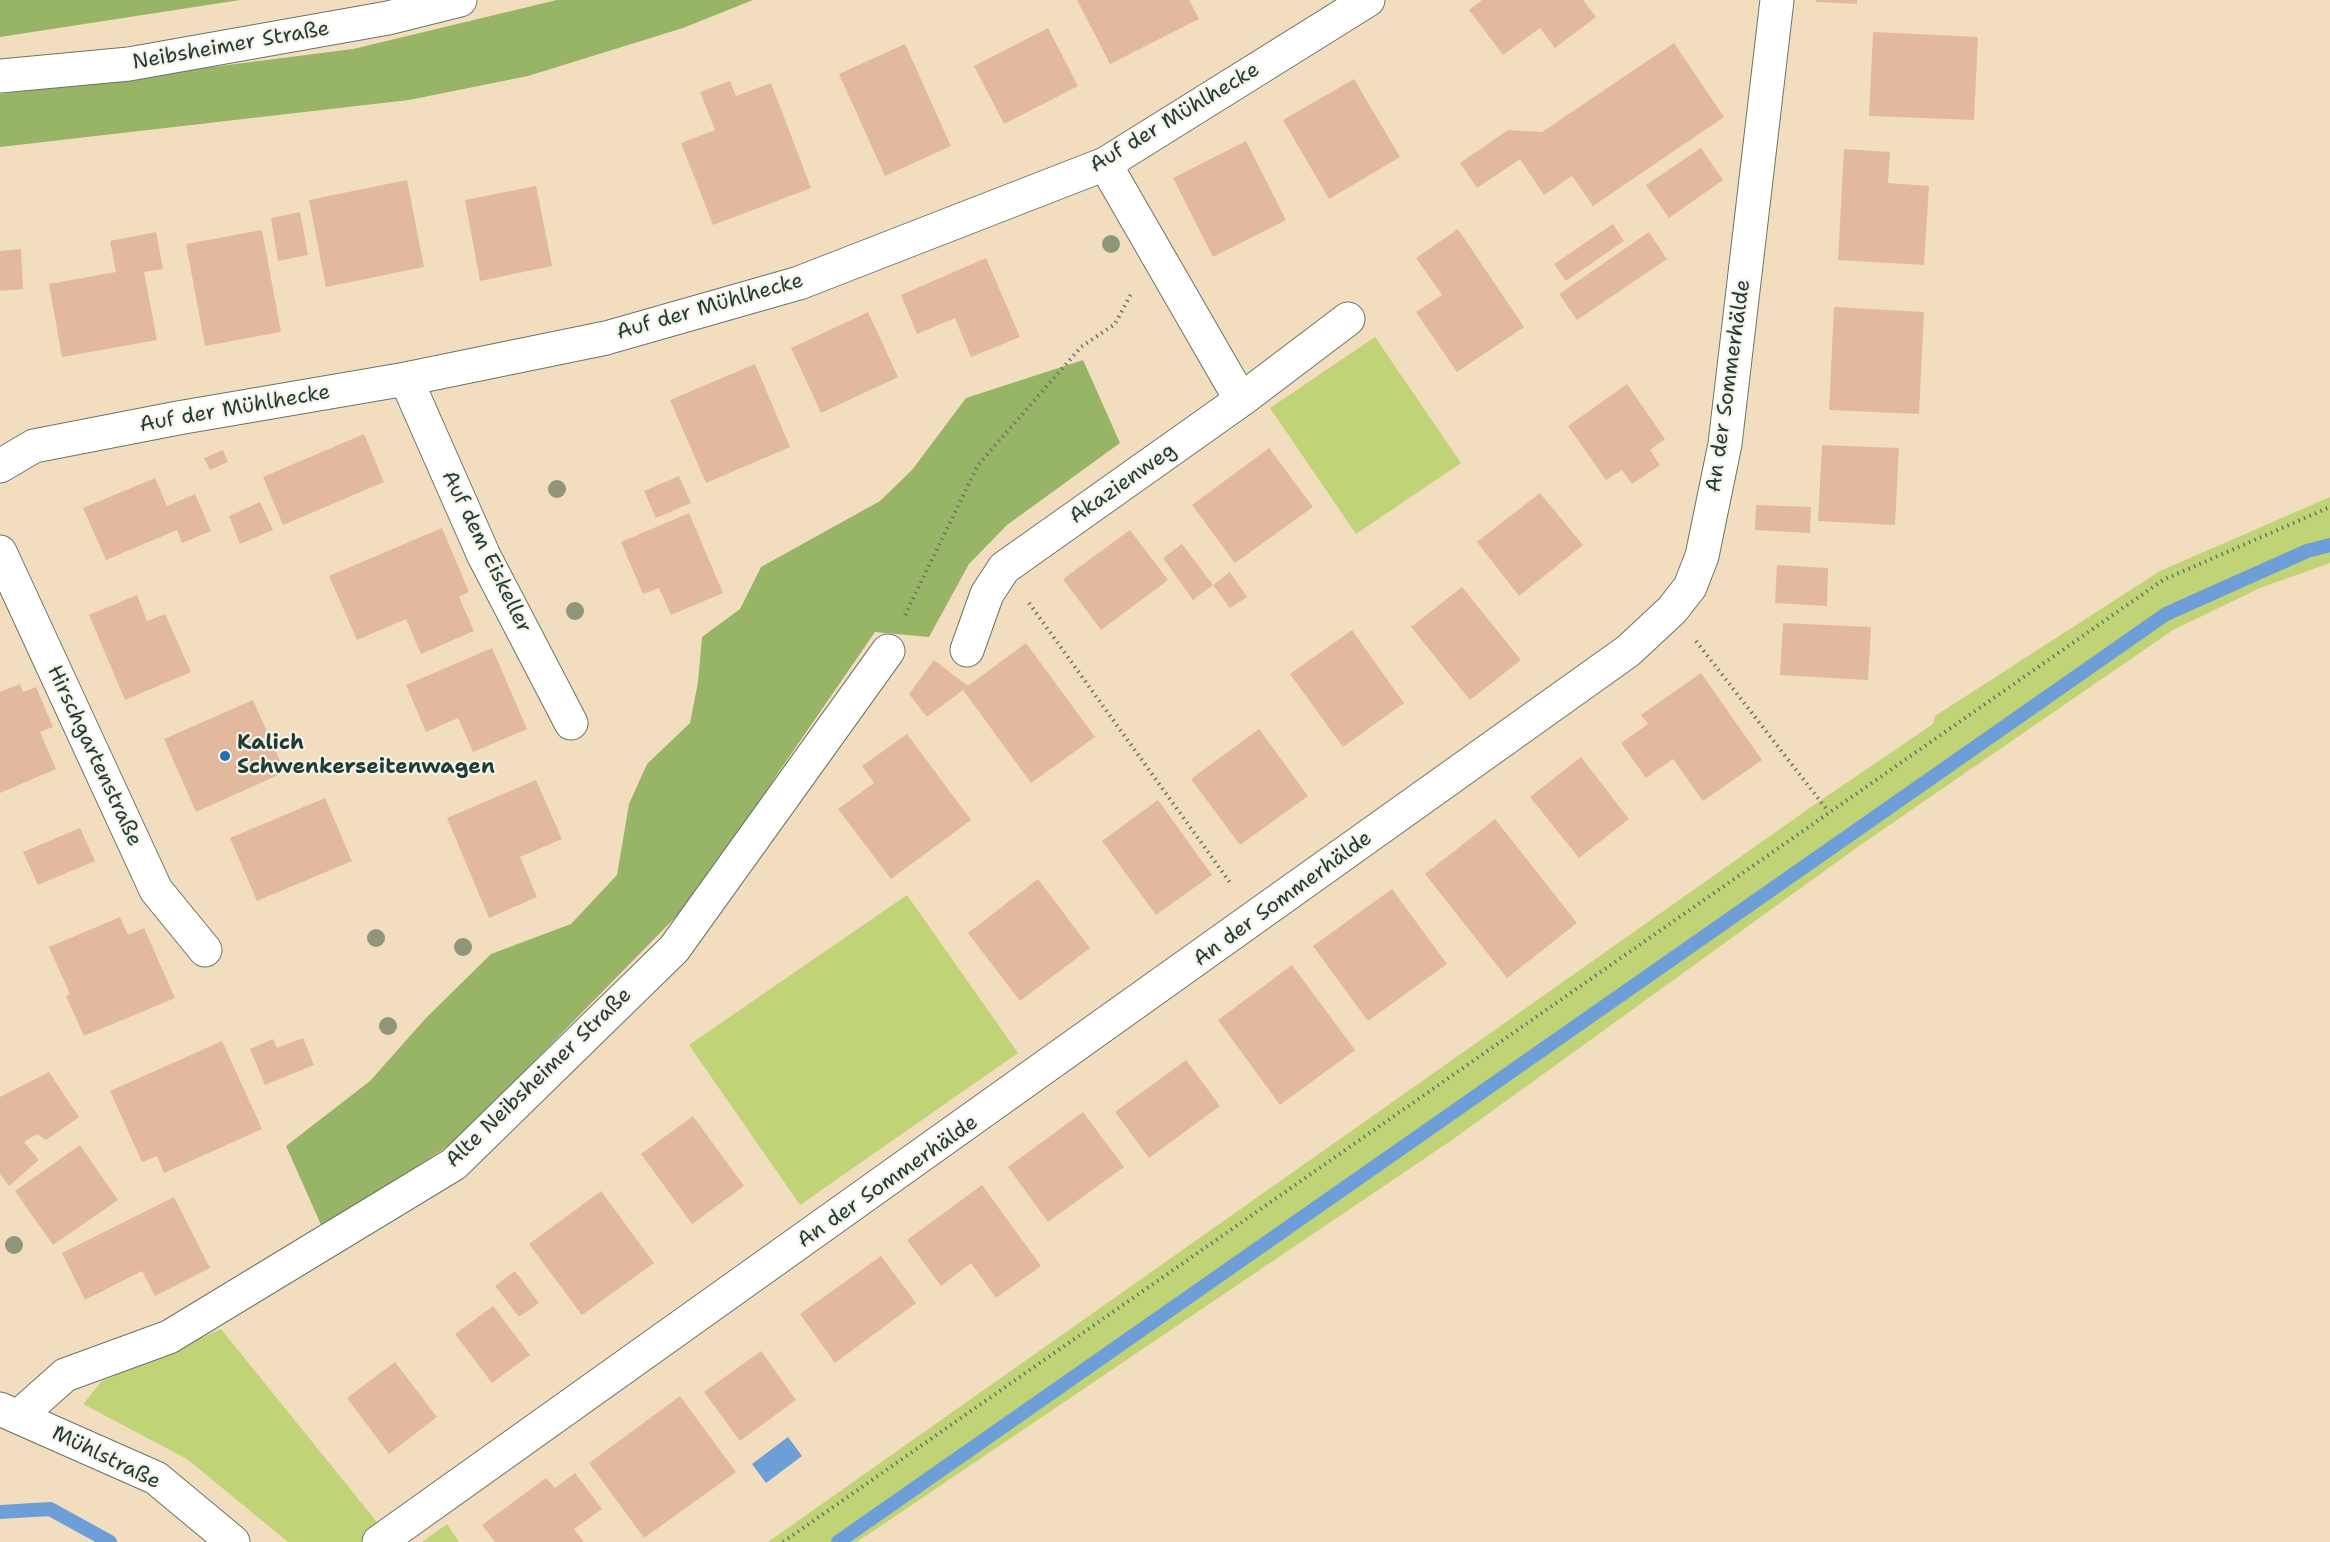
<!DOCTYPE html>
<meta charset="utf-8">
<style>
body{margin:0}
canvas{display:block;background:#f3ddbf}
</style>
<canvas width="2330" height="1542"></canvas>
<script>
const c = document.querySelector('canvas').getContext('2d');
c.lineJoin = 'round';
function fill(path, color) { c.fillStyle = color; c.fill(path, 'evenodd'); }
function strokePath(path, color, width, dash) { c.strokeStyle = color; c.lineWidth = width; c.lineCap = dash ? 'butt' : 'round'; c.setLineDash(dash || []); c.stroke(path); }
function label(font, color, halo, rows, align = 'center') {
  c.font = font + ' "Shantell Sans",sans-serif'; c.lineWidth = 4.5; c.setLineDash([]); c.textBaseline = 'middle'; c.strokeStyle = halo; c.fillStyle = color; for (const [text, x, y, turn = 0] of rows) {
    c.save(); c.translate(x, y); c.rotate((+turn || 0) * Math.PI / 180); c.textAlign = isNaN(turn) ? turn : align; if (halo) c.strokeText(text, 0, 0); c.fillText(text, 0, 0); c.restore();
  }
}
const green = new Path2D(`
 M1375 337 1461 463 1356 534 1270 408Z
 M2330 497V563L2260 588 2173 630 1859 846 1452 1140 857 1542H768L1814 805 1933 724 1935 716 2160 571Z
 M907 895 1018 1053 800 1205 689 1045Z
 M221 1329 393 1542H288L187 1459 83 1404 102 1381Z
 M447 1524 459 1542H422Z`);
const forest = new Path2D(`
 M0 0H240L0 37Z
 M557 0H753L683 28 528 76 409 100 0 147V94L353 49Z
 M1083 360 1120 443 1007 525 969 564 929 637 875 632 776 776 711 881 456 1141 322 1227 286 1146 370 1081 425 1019 491 954 571 924 617 875 629 804 647 764 690 723 698 682 702 637 740 609 761 567 880 501 912 470 966 398Z`);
const water = new Path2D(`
 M788 1437 802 1456 766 1483 752 1464Z`);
const stream = new Path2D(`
 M0 1512 50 1509 110 1542
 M838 1542 2166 614 2307 551 2330 545`);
const building = new Path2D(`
 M1077 0H1189L1199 19 1110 64Z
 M1482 0H1583L1596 17 1555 48 1540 28 1503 55 1469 10Z
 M1816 0H1857V4L1816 2Z
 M1048 28 1078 86 1004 124 974 66Z
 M1873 32 1978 37 1974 120 1869 116Z
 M1674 43 1724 117 1593 206 1572 176 1544 195 1520 159 1477 188 1460 163 1508 130 1542 132Z
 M905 44 951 146 885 176 839 74Z
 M1354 79 1400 157 1329 199 1283 120Z
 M730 81 736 96 771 83 811 188 713 225 681 143 715 130 700 92Z
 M1246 141 1286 220 1213 257 1173 178Z
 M1701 148 1723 180 1669 218 1646 185Z
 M1844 149 1890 152 1888 183 1929 186 1924 265 1838 260Z
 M407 180 424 267 326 287 309 200Z
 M536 186 552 266 480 281 465 200Z
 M300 212 308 255 278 261 271 218Z
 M1613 224 1624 241 1566 281 1554 264Z
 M1458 229 1524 327 1457 372 1416 312 1442 295 1416 258Z
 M262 230 281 332 205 346 186 244Z
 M156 232 163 269 144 272 157 340 62 357 49 284 116 272 110 241Z
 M1649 232 1667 259 1577 320 1559 294Z
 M21 249 23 289 0 291V251Z
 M986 258 1020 337 971 357 955 318 917 334 901 295Z
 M1834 307 1924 312 1919 414 1829 410Z
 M868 312 898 377 821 413 791 348Z
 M755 364 790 447 706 483 670 400Z
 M1627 384 1665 439 1650 450 1660 465 1632 484 1622 470 1606 480 1568 426Z
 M364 434 384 482 283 525 263 477Z
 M1822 445 1899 448 1895 525 1818 521Z
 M1269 448 1313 507 1235 563 1192 505Z
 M223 450 228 462 210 470 204 458Z
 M679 476 691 503 656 518 644 491Z
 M155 478 167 506 195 494 211 531 182 543 177 530 106 560 83 508Z
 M1540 493 1583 545 1519 596 1477 542Z
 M260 502 273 530 240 544 229 516Z
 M1756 505 1811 507 1810 533 1755 530Z
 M689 513 723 593 671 615 659 588 643 594 621 542Z
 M442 528 469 592 459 597 474 631 421 654 406 619 357 640 329 576Z
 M1130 530 1168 580 1101 630 1063 579Z
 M1182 544 1213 585 1193 600 1163 558Z
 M1777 565 1828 568 1827 606 1775 603Z
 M1230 572 1247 597 1230 608 1213 585Z
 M1462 587 1521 660 1470 700 1411 627Z
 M137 595 147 621 165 614 191 672 125 700 89 615Z
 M1783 623 1871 627 1868 680 1780 675Z
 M1352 630 1404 703 1343 747 1290 674Z
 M1026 643 1095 737 1031 783 963 690 927 717 909 694 934 660 968 686Z
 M492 648 527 729 473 752 458 718 426 732 406 685Z
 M1701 673 1762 760 1703 801 1673 759 1646 778 1621 743 1648 724 1641 715Z
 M20 684 23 692 36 687 53 727 40 732 56 769 0 793V692Z
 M253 700 285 772 196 812 164 739Z
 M1259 729 1308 796 1240 845 1191 779Z
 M907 734 971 820 891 879 838 809 874 783 862 766Z
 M1581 757 1629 819 1579 858 1530 797Z
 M536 780 562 839 520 857 537 897 489 918 447 818Z
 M325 798 352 861 257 901 230 838Z
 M1158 800 1212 875 1156 915 1102 841Z
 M1495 819 1577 923 1507 978 1425 874Z
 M80 828 95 861 38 885 23 852Z
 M1038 879 1090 948 1020 1001 968 933Z
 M1392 889 1447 964 1368 1021 1313 946Z
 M120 917 128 935 144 928 175 998 84 1036 66 996 70 994 49 947Z
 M1292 965 1355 1050 1280 1105 1218 1020Z
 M303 1038 314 1065 265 1085 250 1049 273 1039 277 1048Z
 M222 1041 262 1129 164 1173 157 1156 142 1162 110 1091Z
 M1186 1060 1220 1106 1149 1158 1115 1112Z
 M49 1072 79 1117 46 1140 37 1134 24 1142 39 1160 9 1186 0 1174V1097Z
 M1083 1112 1124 1167 1048 1222 1008 1167Z
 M693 1116 744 1186 692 1224 641 1154Z
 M80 1145 118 1200 53 1245 15 1191Z
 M982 1185 1041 1266 996 1298 971 1263 941 1286 907 1240Z
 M601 1191 654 1263 582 1315 529 1244Z
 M174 1197 210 1268 155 1296 142 1271 85 1300 62 1253Z
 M881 1256 916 1303 835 1363 800 1314Z
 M515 1271 539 1303 519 1317 495 1286Z
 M493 1306 530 1355 492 1383 455 1334Z
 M761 1351 796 1400 740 1441 704 1392Z
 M395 1362 437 1417 389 1454 347 1398Z
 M680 1396 736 1472 644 1538 589 1463Z
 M575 1473 602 1509 574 1529 584 1542H495L482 1525 546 1478 555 1488Z`);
const path = new Path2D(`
 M1029 603 1231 884
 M905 615 978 465 1081 347 1115 324 1132 292
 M1696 641 1828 811
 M783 1542 2163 580 2330 507`);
const minor = new Path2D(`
 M0 76 129 64 388 18 460 0
 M1105 164 1241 400
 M406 379 484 556 571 723
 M0 466 34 446 178 418 406 379 606 338 799 283 1105 164 1368 0
 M0 552 156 890 205 950
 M967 650 987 594 1004 568 1241 400 1348 319
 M0 1409 156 1478 233 1542
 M19 1416 65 1375 169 1337 454 1164 674 949 888 651
 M379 1542 1628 651 1672 610 1690 587 1702 556 1725 444 1777 0`);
const trees = [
 [1111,244],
 [557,489],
 [575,611],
 [376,938],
 [463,947],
 [388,1026],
 [14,1245]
];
const markers = [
 [225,756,6,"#1f6fb2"]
];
const streetNames = [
 ["Neibsheimer Straße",231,46,-10],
 ["Auf der Mühlhecke",1175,118,-31],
 ["Auf der Mühlhecke",710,307,-16],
 ["An der Sommerhälde",1729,386,-82],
 ["Auf der Mühlhecke",235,409,-10],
 ["Akazienweg",1123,484,-35],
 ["Auf dem Eiskeller",486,552,64],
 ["Hirschgartenstraße",94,756,65],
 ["An der Sommerhälde",1283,899,-36],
 ["Alte Neibsheimer Straße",539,1078,-44],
 ["An der Sommerhälde",888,1182,-35],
 ["Mühlstraße",106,1458,26]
];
const poiNames = [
 ["Kalich",237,744],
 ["Schwenkerseitenwagen",237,768]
];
fill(green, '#c0d376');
fill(forest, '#98b567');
fill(water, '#6d9ed7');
strokePath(stream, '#6d9ed7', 14);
fill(building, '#e3b99e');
strokePath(minor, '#697565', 35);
strokePath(path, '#697565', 4, [1.5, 4.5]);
strokePath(minor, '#fff', 33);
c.fillStyle = '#90967a';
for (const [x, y] of trees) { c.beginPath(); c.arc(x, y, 9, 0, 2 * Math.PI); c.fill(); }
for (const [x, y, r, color] of markers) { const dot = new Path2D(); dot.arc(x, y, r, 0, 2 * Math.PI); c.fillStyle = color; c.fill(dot); strokePath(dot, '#f7f3e8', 2); }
label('21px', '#1f3d34', '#f7f3e8', streetNames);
label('bold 21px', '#1f3d34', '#f7f3e8', poiNames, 'left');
</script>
